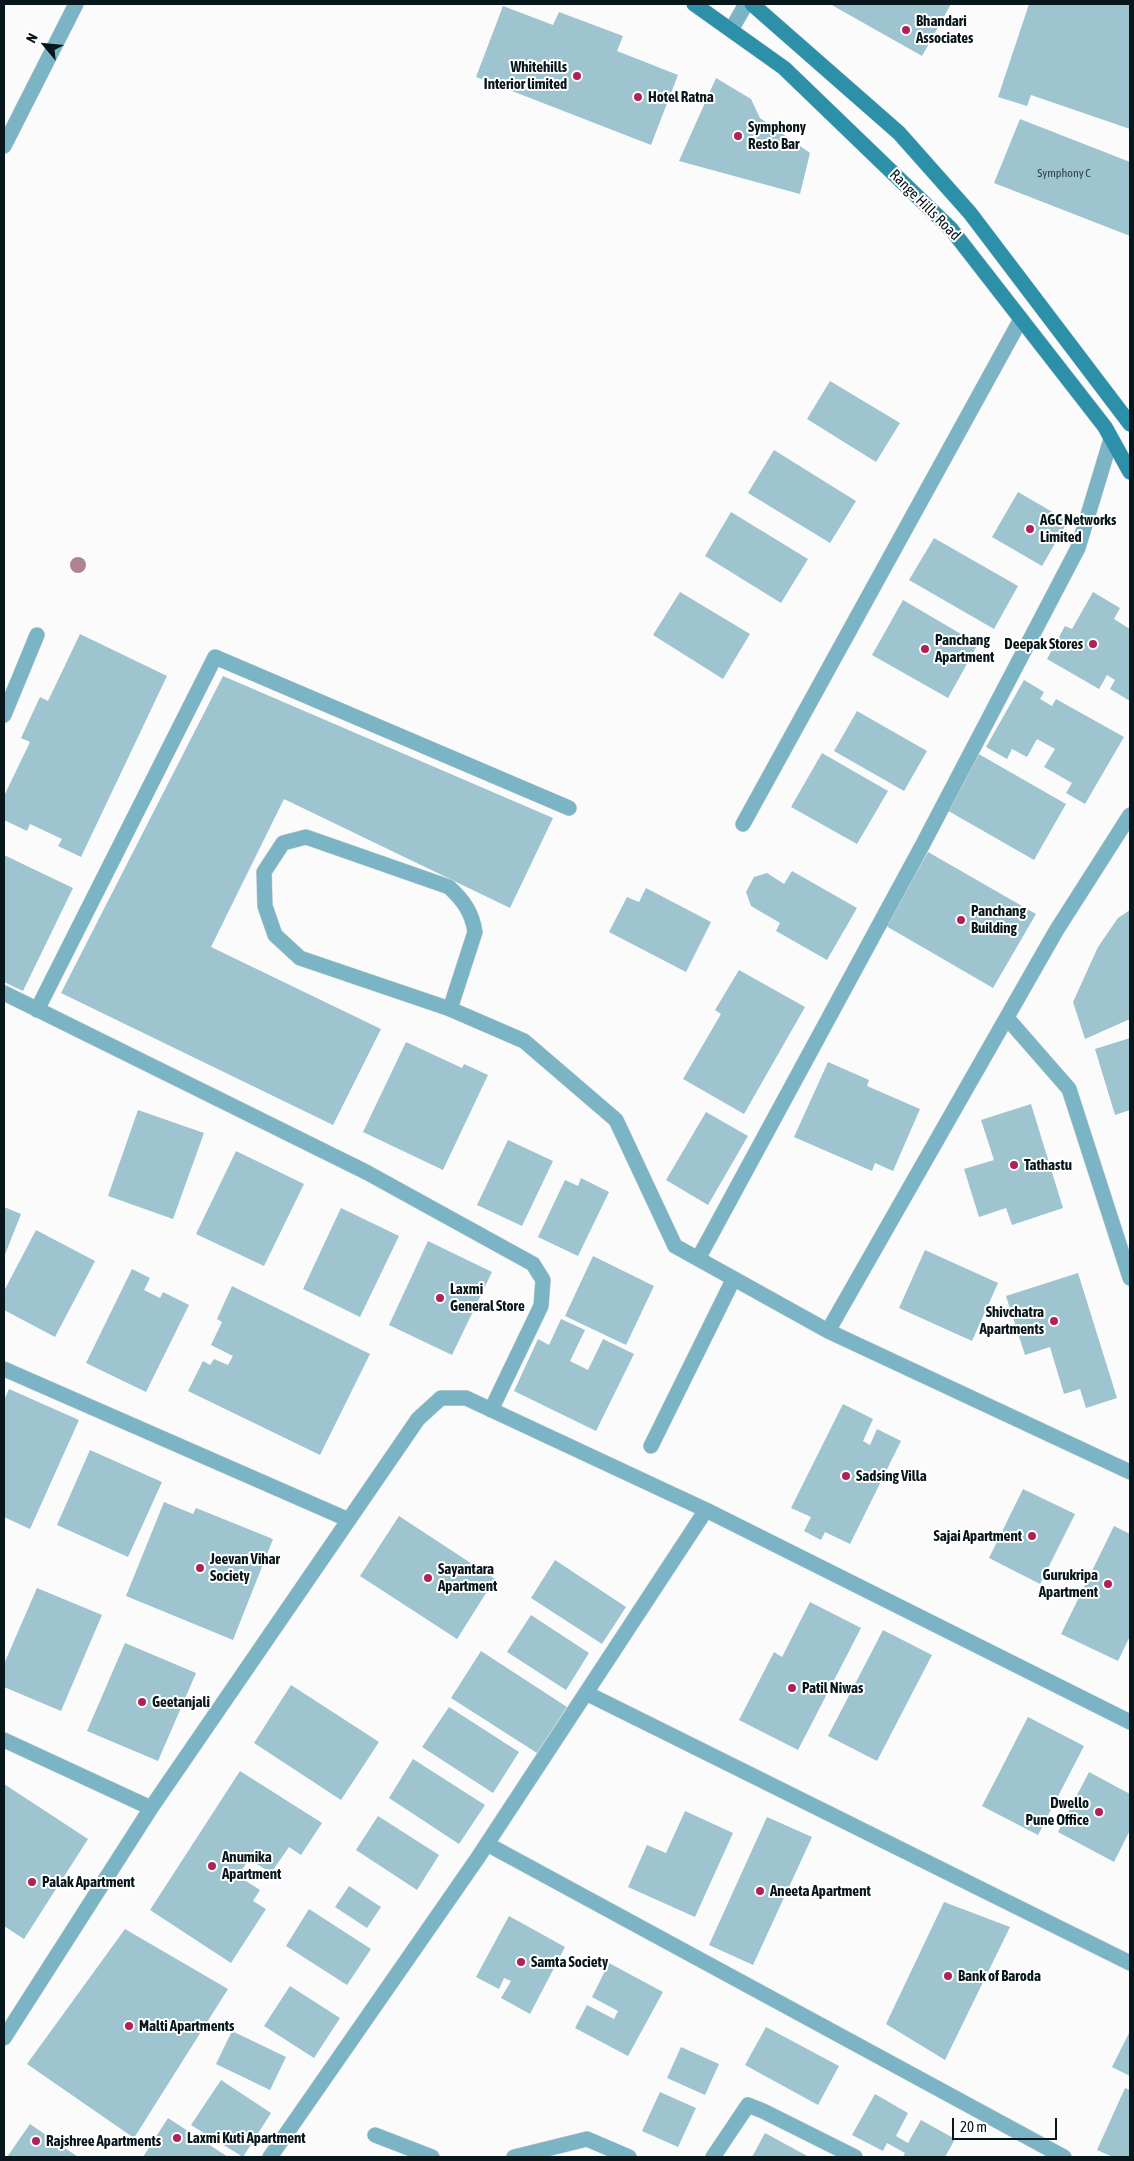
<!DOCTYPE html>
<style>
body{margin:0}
#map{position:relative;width:1134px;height:2161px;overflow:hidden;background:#fbfbfb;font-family:"Asap Condensed",sans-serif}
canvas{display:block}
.frame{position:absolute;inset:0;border:5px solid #08171b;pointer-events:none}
.north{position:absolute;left:20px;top:20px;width:50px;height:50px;-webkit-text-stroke:4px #fff;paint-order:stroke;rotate:298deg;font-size:14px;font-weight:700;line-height:20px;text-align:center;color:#08171b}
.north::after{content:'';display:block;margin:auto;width:18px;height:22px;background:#08171b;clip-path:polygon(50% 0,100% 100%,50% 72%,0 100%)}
.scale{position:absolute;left:952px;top:2118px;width:105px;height:22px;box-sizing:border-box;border:2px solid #08171b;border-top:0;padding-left:6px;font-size:15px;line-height:18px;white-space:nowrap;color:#08171b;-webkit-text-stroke:4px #fff;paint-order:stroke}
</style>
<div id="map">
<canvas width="1134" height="2161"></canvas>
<div class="frame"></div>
<div class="north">N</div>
<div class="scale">20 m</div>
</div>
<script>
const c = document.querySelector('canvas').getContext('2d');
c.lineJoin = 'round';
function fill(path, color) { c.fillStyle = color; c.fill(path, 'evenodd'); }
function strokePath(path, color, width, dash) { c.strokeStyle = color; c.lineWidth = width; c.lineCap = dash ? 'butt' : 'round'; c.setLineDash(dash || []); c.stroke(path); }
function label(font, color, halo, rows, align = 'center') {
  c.font = font + ' "Asap Condensed",sans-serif'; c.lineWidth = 4; c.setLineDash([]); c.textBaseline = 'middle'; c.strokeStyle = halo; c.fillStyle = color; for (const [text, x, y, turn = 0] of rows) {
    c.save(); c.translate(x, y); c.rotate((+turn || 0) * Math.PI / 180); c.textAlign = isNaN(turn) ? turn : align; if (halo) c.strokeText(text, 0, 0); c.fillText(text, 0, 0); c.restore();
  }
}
const building = new Path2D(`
 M830 4H951L922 56Z
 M1029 4H1130V129L1031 95 1027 106 998 97Z
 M503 6 553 25 559 12 623 36 617 51 678 75 651 145 476 77Z
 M716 78 751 99 760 118 810 153 800 194 679 161Z
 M1020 119 1130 162V236L994 183Z
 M830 381 900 423 876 462 807 419Z
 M774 450 856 501 830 543 748 493Z
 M1018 492 1068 521 1042 566 992 537Z
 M731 512 808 559 781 603 705 556Z
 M934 538 1018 586 994 629 909 580Z
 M680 592 750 634 723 679 653 635Z
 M1093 592 1120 608 1114 619 1130 629V701L1110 689 1115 680 1107 675 1099 689 1047 659 1065 626 1072 629Z
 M903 600 978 644 948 698 872 655Z
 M80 634 167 676 81 857 58 846 62 839 30 824 27 831 4 820V796L30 742 21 738 40 697 48 701Z
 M223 676 553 818 510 908 284 799 211 947 381 1029 333 1125 61 993Z
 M1024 680 1044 692 1040 699 1052 706 1056 699 1124 737 1085 804 1066 793 1072 783 1044 767 1055 749 1037 739 1027 757 1012 749 1007 759 986 747Z
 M857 711 927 751 904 791 834 751Z
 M822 753 888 791 857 844 791 807Z
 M977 753 1066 804 1034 860 945 809Z
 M928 852 1036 914 993 988 886 926Z
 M4 855 73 888 23 991 4 982Z
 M792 871 857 908 827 960 776 931 780 923 751 906 746 892 754 877 767 873 784 884Z
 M646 888 711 922 686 972 609 932 627 897 639 902Z
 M1130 910V1019L1085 1039 1073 1002 1098 947 1118 918Z
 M739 970 805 1007 744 1114 683 1079 721 1014 715 1010Z
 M1130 1038V1110L1115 1115 1095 1049Z
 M406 1042 462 1068 464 1064 488 1075 443 1170 363 1132Z
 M828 1062 869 1080 867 1086 920 1109 893 1171 875 1163 872 1171 794 1137Z
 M1031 1104 1063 1208 1012 1225 1006 1208 979 1217 964 1169 994 1160 981 1120Z
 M138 1110 204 1133 173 1219 108 1196Z
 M706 1112 748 1136 708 1205 666 1180Z
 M508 1140 553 1161 522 1226 477 1205Z
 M236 1151 304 1184 264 1266 196 1234Z
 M581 1178 609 1192 578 1256 538 1237 565 1180 578 1186Z
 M4 1207 21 1214 4 1257Z
 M341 1208 399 1236 360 1317 303 1289Z
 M36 1230 95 1261 55 1337 4 1310V1291Z
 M428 1241 492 1272 452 1355 389 1325Z
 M925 1250 998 1283 972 1341 899 1308Z
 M593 1256 654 1286 626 1345 565 1316Z
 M132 1269 150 1278 144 1290 160 1298 163 1292 189 1305 146 1392 86 1363Z
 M1078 1273 1117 1398 1086 1408 1080 1389 1064 1394 1050 1347 1025 1355 1006 1296Z
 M232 1286 370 1354 320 1455 188 1391 203 1361 210 1365 214 1359 228 1365 233 1356 211 1345 222 1322 217 1319Z
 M561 1319 585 1330 570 1361 588 1370 603 1339 634 1354 596 1431 514 1391 538 1339 549 1345Z
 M9 1389 79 1420 30 1529 4 1517V1400Z
 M843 1404 873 1419 863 1441 870 1445 877 1429 901 1441 850 1544 825 1532 821 1540 804 1531 811 1517 791 1508Z
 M90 1450 162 1482 128 1557 57 1525Z
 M1023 1489 1075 1514 1040 1584 989 1558Z
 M164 1502 193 1514 196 1508 273 1539 233 1640 126 1596Z
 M399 1516 495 1579 457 1639 360 1576Z
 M1114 1526 1130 1534V1636L1118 1661 1061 1634Z
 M555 1560 626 1607 602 1644 531 1598Z
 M37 1588 102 1615 61 1711 4 1687V1664Z
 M810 1602 861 1628 798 1750 739 1720 774 1652 782 1657Z
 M531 1615 589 1653 566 1690 507 1652Z
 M883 1630 932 1655 877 1761 828 1736Z
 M125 1643 196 1673 158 1761 87 1731Z
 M481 1651 567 1707 537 1753 451 1698Z
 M291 1685 379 1742 341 1800 254 1743Z
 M449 1707 519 1752 493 1793 422 1747Z
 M1028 1717 1084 1746 1038 1835 982 1806Z
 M413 1759 485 1805 459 1844 389 1798Z
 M240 1771 322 1823 301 1855 289 1847 271 1873 249 1859 238 1876 260 1890 253 1901 266 1909 231 1963 150 1910Z
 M1089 1772 1130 1794V1830L1114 1862 1058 1832Z
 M4 1784 88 1839 24 1939 4 1926Z
 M685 1811 733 1833 695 1917 628 1887 647 1845 666 1853Z
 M378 1816 439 1855 417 1890 356 1850Z
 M767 1817 812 1837 753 1965 709 1945Z
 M349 1886 381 1907 367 1928 335 1907Z
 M944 1902 1010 1927 945 2060 886 2024Z
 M309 1909 371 1949 347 1985 286 1946Z
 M509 1916 565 1947 530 2014 501 1998 511 1981 504 1978 499 1989 476 1977Z
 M125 1929 228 1989 134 2138 27 2064Z
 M609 1963 663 1992 628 2056 575 2028 587 2005 614 2019 618 2011 592 1997Z
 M290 1986 340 2018 314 2058 264 2026Z
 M766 2027 839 2066 818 2105 745 2065Z
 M232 2031 286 2057 270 2090 216 2064Z
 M1130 2031V2076L1112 2067Z
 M681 2047 719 2064 705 2095 667 2078Z
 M221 2080 271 2113 243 2157 191 2125Z
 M1125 2088 1130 2090V2157H1113L1097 2150Z
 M660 2092 696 2108 678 2147 642 2131Z
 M875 2094 908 2113 896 2136 908 2143 921 2120 955 2139 945 2157H903L905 2153 887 2143 883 2151 852 2135Z
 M168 2118 228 2157H143Z
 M30 2124 78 2157H7Z
 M765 2133 809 2157H752Z`);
const service = new Path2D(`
 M4 146 76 4`);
const minor = new Path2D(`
 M731 30 746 4
 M4 715 37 635
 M743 824 1021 319
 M4 993 366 1172 533 1264 543 1280 541 1306 491 1410
 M450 1009 475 932C472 912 463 900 449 887L306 837 283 843 264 872 265 906 275 935 300 958 450 1009 524 1041 616 1120 675 1246 828 1331 1130 1472
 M37 1010 215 657 569 808
 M1007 1018 1069 1089 1130 1278
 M698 1259 923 844 1078 548 1111 439
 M828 1331 1056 931 1130 815
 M4 1369 349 1520
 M651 1446 733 1280
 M586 1693 1130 1963
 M4 1740 151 1808
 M487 1844 1064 2157
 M4 2038 151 1808 418 1419 441 1398H466L706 1510 1130 1722
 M375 2135 432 2157
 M270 2157 477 1859 706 1510
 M514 2157 587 2139 629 2157
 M713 2157 748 2105 763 2111 855 2157`);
const secondary = new Path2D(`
 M694 4 784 68 951 229 1105 427 1130 472
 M752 4 899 133 970 213 1130 424`);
const trees = [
 [78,565]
];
const markers = [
 [906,30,5,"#b02158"],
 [577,76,5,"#b02158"],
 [638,97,5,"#b02158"],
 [738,136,5,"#b02158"],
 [1030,529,5,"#b02158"],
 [1093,644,5,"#b02158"],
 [925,649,5,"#b02158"],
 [961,920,5,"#b02158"],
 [1014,1165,5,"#b02158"],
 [440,1298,5,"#b02158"],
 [1054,1321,5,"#b02158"],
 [846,1476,5,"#b02158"],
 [1032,1536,5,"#b02158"],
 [200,1568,5,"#b02158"],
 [428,1578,5,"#b02158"],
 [1108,1584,5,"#b02158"],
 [792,1688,5,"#b02158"],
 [142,1702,5,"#b02158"],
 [1099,1812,5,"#b02158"],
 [212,1866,5,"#b02158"],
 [32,1882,5,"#b02158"],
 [760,1891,5,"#b02158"],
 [521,1962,5,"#b02158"],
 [948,1976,5,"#b02158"],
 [129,2026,5,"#b02158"],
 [177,2138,5,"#b02158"],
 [36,2141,5,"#b02158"]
];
const numberNames = [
 ["Symphony C",1064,173]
];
const poiNames = [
 ["Bhandari",916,21],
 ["Associates",916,38],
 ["Whitehills",567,67,"right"],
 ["Interior limited",567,84,"right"],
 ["Hotel Ratna",648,97],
 ["Symphony",748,127],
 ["Resto Bar",748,144],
 ["AGC Networks",1040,520],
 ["Limited",1040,537],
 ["Panchang",935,640],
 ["Apartment",935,657],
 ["Deepak Stores",1083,644,"right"],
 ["Panchang",971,911],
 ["Building",971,928],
 ["Tathastu",1024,1165],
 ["Laxmi",450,1289],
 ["General Store",450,1306],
 ["Shivchatra",1044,1312,"right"],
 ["Apartments",1044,1329,"right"],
 ["Sadsing Villa",856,1476],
 ["Sajai Apartment",1022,1536,"right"],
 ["Jeevan Vihar",210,1559],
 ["Society",210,1576],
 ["Sayantara",438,1569],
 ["Apartment",438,1586],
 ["Gurukripa",1098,1575,"right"],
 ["Apartment",1098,1592,"right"],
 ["Patil Niwas",802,1688],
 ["Geetanjali",152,1702],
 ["Dwello",1089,1803,"right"],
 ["Pune Office",1089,1820,"right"],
 ["Anumika",222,1857],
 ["Apartment",222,1874],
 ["Palak Apartment",42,1882],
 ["Aneeta Apartment",770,1891],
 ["Samta Society",531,1962],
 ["Bank of Baroda",958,1976],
 ["Malti Apartments",139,2026],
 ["Laxmi Kuti Apartment",187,2138],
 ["Rajshree Apartments",46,2141]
];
const streetNames = [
 ["Range Hills Road",925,205,45]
];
fill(building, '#9dc4cf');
strokePath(service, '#d4d7d7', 16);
strokePath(minor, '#d4d7d7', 16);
strokePath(secondary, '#d4d7d7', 16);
strokePath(service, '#7bb4c4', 15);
strokePath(minor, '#7bb4c4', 15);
strokePath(secondary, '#2c90a8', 15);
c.fillStyle = '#ad8391';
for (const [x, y] of trees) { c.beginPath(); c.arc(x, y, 8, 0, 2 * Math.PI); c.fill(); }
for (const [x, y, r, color] of markers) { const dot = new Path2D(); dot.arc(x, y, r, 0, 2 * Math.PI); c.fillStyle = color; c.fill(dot); strokePath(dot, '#fff', 2); }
label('12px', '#2d4248', null, numberNames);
label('bold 15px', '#08171b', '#fff', poiNames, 'left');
label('15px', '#08171b', '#fff', streetNames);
</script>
